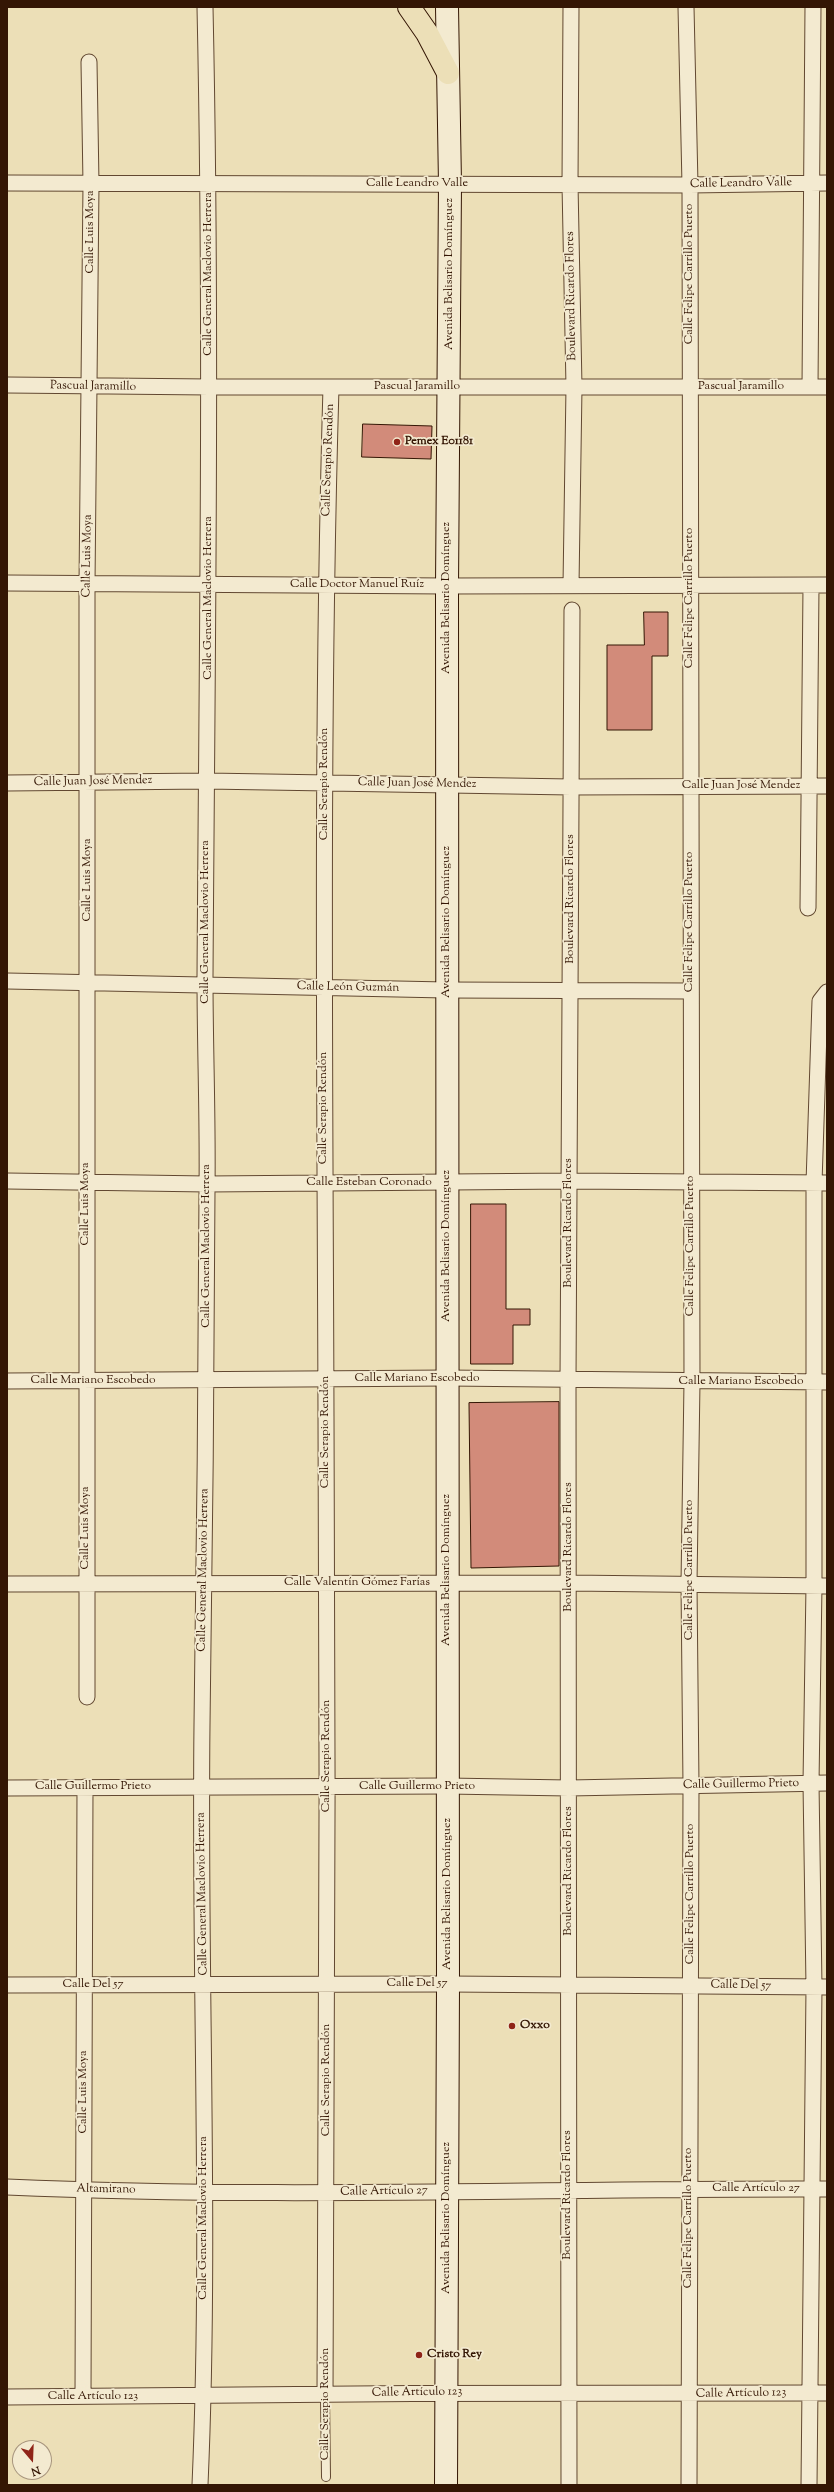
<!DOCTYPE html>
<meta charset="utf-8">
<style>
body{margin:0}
#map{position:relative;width:834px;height:2492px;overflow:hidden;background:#ecdfb7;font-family:"Sorts Mill Goudy",serif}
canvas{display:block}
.frame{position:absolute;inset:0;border:8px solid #341604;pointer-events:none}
.north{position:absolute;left:12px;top:2440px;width:40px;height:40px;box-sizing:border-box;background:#f3ead0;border:1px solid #a7957e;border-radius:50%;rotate:161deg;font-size:11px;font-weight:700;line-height:16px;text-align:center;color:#341604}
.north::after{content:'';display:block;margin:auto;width:14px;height:18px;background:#8f2418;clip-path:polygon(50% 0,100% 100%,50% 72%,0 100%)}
</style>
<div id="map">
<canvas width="834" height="2492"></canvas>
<div class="frame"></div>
<div class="north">N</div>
</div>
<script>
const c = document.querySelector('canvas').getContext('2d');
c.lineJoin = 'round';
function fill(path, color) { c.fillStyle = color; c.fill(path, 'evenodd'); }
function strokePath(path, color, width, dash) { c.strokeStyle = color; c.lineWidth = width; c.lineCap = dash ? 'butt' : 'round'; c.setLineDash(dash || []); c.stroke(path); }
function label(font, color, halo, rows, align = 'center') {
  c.font = font + ' "Sorts Mill Goudy",serif'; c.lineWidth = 3.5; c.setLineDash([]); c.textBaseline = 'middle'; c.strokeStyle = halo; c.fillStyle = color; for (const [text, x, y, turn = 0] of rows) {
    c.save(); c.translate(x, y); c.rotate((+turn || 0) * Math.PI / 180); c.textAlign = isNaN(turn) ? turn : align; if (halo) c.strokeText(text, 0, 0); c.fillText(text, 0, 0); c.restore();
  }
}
const building = new Path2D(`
 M363 424 432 426 431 459 362 457Z
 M644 612H668V656H652V730H607V645H644Z
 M471 1204H506V1309H530V1325H513V1364H471Z
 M559 1402V1566L471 1568 469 1403Z`);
const lane = new Path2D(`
 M325 2394 326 2477`);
const street = new Path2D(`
 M686 7 690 185 692 1382 689 1584 691 1786 689 2485
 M7 183 690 185 827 183
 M7 385 210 387H827
 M810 387 813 7
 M7 583 447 586 827 585
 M571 585 574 387 570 184 571 7
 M7 783 207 781 571 787 827 786
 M808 908 811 586
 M7 981 446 990 690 991
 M7 1181 207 1184 570 1181 827 1183
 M7 1381 448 1378 827 1382
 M7 1584 570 1583 827 1586
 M87 1697V584L91 184 89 62
 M7 1788 447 1786 569 1788 827 1783
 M7 1985 448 1984 827 1987
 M7 2187C280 2199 554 2188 827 2189
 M325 2394C327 2068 328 1742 326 1416 325 1073 321 730 331 387
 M83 2396 85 1787
 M7 2397C280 2394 554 2392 827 2393
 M200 2485C211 2232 199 1979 202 1725 204 1547 207 1368 207 1190 208 1119 205 1049 205 978 207 654 212 331 205 7
 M569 2485 568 1381 572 610
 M809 2485 814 1987 811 1783 814 1585V1183L820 1001 827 992`);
const secondary = new Path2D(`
 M446 2485 448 1984 447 586 450 184 447 7`);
const primary = new Path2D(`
 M409 7 427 33 448 73`);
const markers = [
 [397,442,4,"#8f2418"],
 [512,2026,4,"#8f2418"],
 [419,2355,4,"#8f2418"]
];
const streetNames = [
 ["Calle Leandro Valle",417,184],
 ["Calle Leandro Valle",741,184,-1],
 ["Calle Luis Moya",91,232,-90],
 ["Calle General Maclovio Herrera",209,274,-90],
 ["Avenida Belisario Domínguez",450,274,-90],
 ["Calle Felipe Carrillo Puerto",690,274,-90],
 ["Boulevard Ricardo Flores",572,296,-91],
 ["Pascual Jaramillo",93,387,1],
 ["Pascual Jaramillo",417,387],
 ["Pascual Jaramillo",741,387],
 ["Calle Serapio Rendón",329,460,-88],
 ["Calle Luis Moya",88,556,-89],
 ["Calle Doctor Manuel Ruíz",357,585],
 ["Calle General Maclovio Herrera",209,598,-90],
 ["Avenida Belisario Domínguez",447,598,-90],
 ["Calle Felipe Carrillo Puerto",690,598,-90],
 ["Calle Juan José Mendez",93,782,-1],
 ["Calle Serapio Rendón",325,784,-90],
 ["Calle Juan José Mendez",417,784,1],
 ["Calle Juan José Mendez",741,786],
 ["Calle Luis Moya",88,880,-90],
 ["Boulevard Ricardo Flores",571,899,-90],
 ["Calle General Maclovio Herrera",206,922,-90],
 ["Avenida Belisario Domínguez",447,922,-90],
 ["Calle Felipe Carrillo Puerto",690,922,-90],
 ["Calle León Guzmán",348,988,1],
 ["Calle Serapio Rendón",324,1108,-90],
 ["Calle Esteban Coronado",369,1183],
 ["Calle Luis Moya",86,1204,-90],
 ["Boulevard Ricardo Flores",569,1223,-90],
 ["Calle General Maclovio Herrera",207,1246,-90],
 ["Avenida Belisario Domínguez",447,1246,-90],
 ["Calle Felipe Carrillo Puerto",691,1246,-90],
 ["Calle Mariano Escobedo",417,1379],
 ["Calle Mariano Escobedo",93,1381],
 ["Calle Mariano Escobedo",741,1382],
 ["Calle Serapio Rendón",326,1432,-90],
 ["Calle Luis Moya",86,1528,-90],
 ["Boulevard Ricardo Flores",569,1547,-90],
 ["Calle General Maclovio Herrera",204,1570,-89],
 ["Avenida Belisario Domínguez",447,1570,-90],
 ["Calle Felipe Carrillo Puerto",690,1570,-90],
 ["Calle Valentín Gómez Farías",357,1583],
 ["Calle Serapio Rendón",327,1756,-90],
 ["Calle Guillermo Prieto",741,1785,-1],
 ["Calle Guillermo Prieto",93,1787],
 ["Calle Guillermo Prieto",417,1787],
 ["Boulevard Ricardo Flores",569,1871,-90],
 ["Calle General Maclovio Herrera",203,1894,-91],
 ["Avenida Belisario Domínguez",448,1894,-90],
 ["Calle Felipe Carrillo Puerto",691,1894,-90],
 ["Calle Del 57",417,1984],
 ["Calle Del 57",93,1985],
 ["Calle Del 57",741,1986,1],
 ["Calle Serapio Rendón",327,2080,-90],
 ["Calle Luis Moya",84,2092,-90],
 ["Calle Artículo 27",756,2189],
 ["Altamirano",106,2190,1],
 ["Calle Artículo 27",384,2192,-1],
 ["Boulevard Ricardo Flores",568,2195,-90],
 ["Calle General Maclovio Herrera",204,2218,-90],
 ["Avenida Belisario Domínguez",447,2218,-90],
 ["Calle Felipe Carrillo Puerto",689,2218,-90],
 ["Calle Artículo 123",417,2393,-1],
 ["Calle Artículo 123",741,2394,-1],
 ["Calle Artículo 123",93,2397],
 ["Calle Serapio Rendón",326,2404,-90]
];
const poiNames = [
 ["Pemex E01181",405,442],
 ["Oxxo",520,2026],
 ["Cristo Rey",427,2355]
];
fill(building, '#d28b7a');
strokePath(building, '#341604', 1);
strokePath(lane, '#624831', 10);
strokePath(street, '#624831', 17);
strokePath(secondary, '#341604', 24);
strokePath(primary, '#341604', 24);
strokePath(lane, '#f3ead0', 8);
strokePath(street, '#f3ead0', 15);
strokePath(secondary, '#f3ead0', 22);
strokePath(primary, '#ecdfb7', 22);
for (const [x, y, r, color] of markers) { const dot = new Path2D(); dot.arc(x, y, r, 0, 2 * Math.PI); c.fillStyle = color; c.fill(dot); strokePath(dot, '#f3ead0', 1.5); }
label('12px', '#341604', '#f3ead0', streetNames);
label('bold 12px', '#341604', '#f3ead0', poiNames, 'left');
</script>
